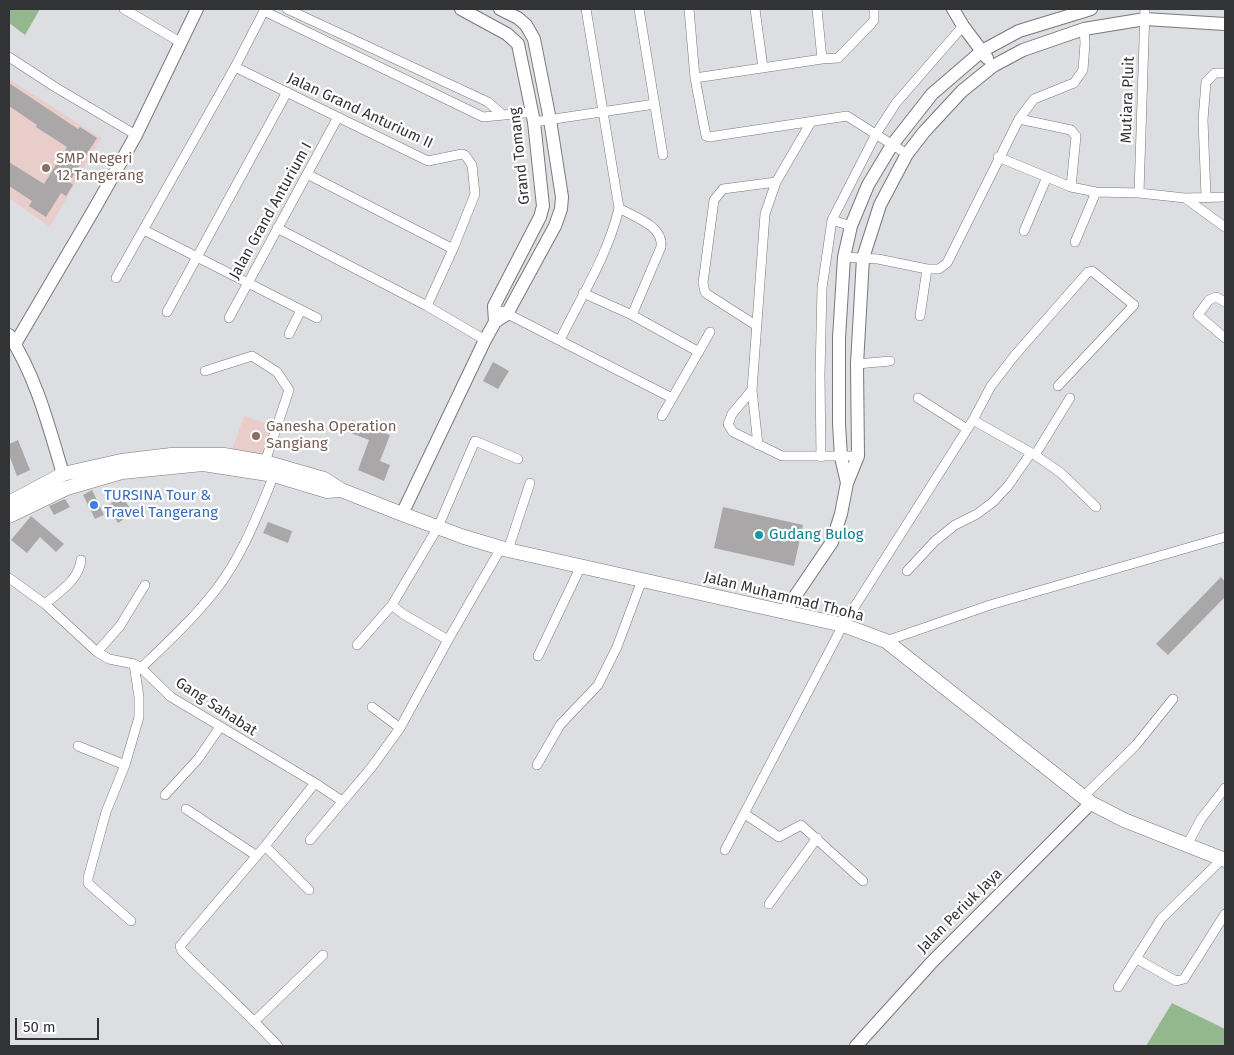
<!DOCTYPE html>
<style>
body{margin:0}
#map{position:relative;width:1234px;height:1055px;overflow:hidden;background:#dddee1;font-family:"Fira Sans",sans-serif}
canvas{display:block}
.frame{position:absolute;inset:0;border:10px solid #323334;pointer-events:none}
.scale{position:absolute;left:15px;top:1018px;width:84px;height:22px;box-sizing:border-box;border:2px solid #323334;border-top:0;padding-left:6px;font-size:15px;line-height:18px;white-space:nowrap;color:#323334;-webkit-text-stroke:4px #fff;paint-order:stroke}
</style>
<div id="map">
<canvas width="1234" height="1055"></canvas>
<div class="frame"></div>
<div class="scale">50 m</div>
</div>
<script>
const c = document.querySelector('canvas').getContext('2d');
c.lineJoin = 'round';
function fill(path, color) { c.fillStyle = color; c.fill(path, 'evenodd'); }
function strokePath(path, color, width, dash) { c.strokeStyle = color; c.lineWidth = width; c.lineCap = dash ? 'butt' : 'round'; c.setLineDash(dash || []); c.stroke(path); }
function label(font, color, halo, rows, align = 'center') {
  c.font = font + ' "Fira Sans",sans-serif'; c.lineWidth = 4.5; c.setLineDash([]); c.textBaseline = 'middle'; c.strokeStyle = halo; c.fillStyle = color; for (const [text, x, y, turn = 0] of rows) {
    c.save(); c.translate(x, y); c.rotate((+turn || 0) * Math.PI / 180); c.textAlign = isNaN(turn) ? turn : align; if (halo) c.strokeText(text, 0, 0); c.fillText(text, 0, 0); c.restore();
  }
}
const education = new Path2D(`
 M9 79 101 138 50 227 9 198Z
 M244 416 276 426 265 456 232 450Z`);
const green = new Path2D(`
 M9 9H40L25 35 9 23Z
 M1172 1003 1225 1029V1046H1146Z`);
const building = new Path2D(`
 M9 83 78 129 80 127 97 138 69 182 73 185 66 196 61 193 46 217 29 206 32 201 9 186V162L44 184 67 147 36 127 37 125 9 106Z
 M493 362 509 371 498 389 483 381Z
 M352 420 390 435 380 461 390 465 384 481 358 470 369 440 348 432Z
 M18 440 30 470 17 476 9 455V444Z
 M92 490 104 515 95 519 83 495Z
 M122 496 133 513 118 523 107 506Z
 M65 499 70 507 54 515 49 506Z
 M723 507 803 525 794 566 714 548Z
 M31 516 64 544 56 552 40 537 27 553 11 540Z
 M268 522 292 531 288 543 263 533Z
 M1221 577 1225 582V597L1168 655 1156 644Z`);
const street = new Path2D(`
 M124 9 180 42
 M287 9 488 102 503 115
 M639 9 663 155
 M689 9 695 78 706 136 709 137 847 116 907 154
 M755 9 763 68
 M817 9 822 59
 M264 11 483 117 525 113 532 110
 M9 57 55 87 136 135
 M235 67 428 161 462 154 465 155 472 165 475 194 453 249 427 306
 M695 78 822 59 838 58 871 24 874 20V9
 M1019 119 1071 130 1076 136 1071 187 1096 192 1139 193 1185 198 1225 197
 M534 122 655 104
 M998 157 1071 187
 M307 174 453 249
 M1139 193 1145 9
 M1206 196 1203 120 1206 82 1215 73H1225
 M1185 198 1225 227
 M619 208C634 217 664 226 661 247L632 315
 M832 220 851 226
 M277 228 427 306 485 340
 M144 230 317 318
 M1024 231 1047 177
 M1075 242 1096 192
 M844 257 878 259 927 269H939L947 263 1019 119 1034 99 1074 83 1083 70 1085 43 1084 29
 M116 278 235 67 265 9
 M583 293 632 315 699 352
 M1225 302 1216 297 1209 300 1198 315 1225 338
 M502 311 672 398
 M167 312 287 92
 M920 316 927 269
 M229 318 338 117
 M757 326 707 294 705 292 703 283 714 200 723 189 776 182
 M289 334 301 310
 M560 340C581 297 608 255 619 208L586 9
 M857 364 890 361
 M205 371 252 356 277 372 289 390 265 462
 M752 390 732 414 728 424 733 432 782 456H858
 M918 398 967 429
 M662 416 710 332
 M973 420 1035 455 1061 473 1096 507
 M758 445 752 390 765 214 776 182 811 122
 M1035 455 1070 398
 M821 457 820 375 822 288 832 220 876 134 896 103 963 26
 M508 550 530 483
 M907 571 935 541 955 525 977 514 993 502 1008 486 1031 453
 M9 578 45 604 97 652 109 659 134 664 141 668 171 697 315 783 342 801
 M45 604C59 592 79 580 81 560
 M392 605 403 614 448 640
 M886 641 990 605 1225 537
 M357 645 392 605 438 527 475 441 518 459
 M97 652 120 626 145 585
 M538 656 581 566
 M141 668C167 643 193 619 215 591 242 557 258 514 274 475
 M372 707 400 728
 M78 746 125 765
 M537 765 560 725 598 685 617 647 642 580
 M165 795 198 759 220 727
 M1083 797 1136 745 1173 699
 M186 809 257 856
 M745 814 779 837 801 825 863 881
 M310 840 371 768 400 728 448 640 501 548
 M1187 845 1201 819 1225 788
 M265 846 309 890
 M725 850 843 625 973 420 991 386 1015 355 1088 272 1092 271 1134 305 1058 386
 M769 904 817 838
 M131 921 91 886 88 883V878L106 812 125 765 139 717V697L134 664
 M1137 959 1176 981 1184 979 1225 914
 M1118 987 1161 919 1222 859
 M255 1021 323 955
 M278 1046C247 1013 214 983 182 951L180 946 265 846 315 783`);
const secondary = new Path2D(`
 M461 9 507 34 518 44 534 122 543 206 540 217 494 306 495 322
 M953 9 963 26 987 58
 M9 335C36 376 49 427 63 474
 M15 344 96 206 136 135 197 9
 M847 483 841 457 839 424V338L844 257 851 226 868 185 892 145 932 94 982 51 1019 31 1091 9
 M402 514 485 340 495 322 507 314 555 226 561 209 562 197 550 120 534 39 526 25 518 18 500 9
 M785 611 832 542 841 514 847 483 858 456 857 364 863 258 880 205 907 154 924 132 962 91 993 66 1023 50 1084 29 1145 19 1225 24
 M856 1046 932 962 1091 803`);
const primary = new Path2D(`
 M9 503 63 474 121 461 171 455H224L265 462 324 479 341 490 402 514 464 537 508 550 843 625 886 641 1091 803 1124 820 1225 860
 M9 516 67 488 122 472 203 464 274 475 327 491 340 490`);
const markers = [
 [46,168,5,"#8d6e63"],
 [256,436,5,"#8d6e63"],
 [94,505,5,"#3f7fe0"],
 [759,535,5,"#0f9aa8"]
];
const streetNames = [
 ["Mutiara Pluit",1128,100,-88],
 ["Jalan Grand Anturium II",360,111,25],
 ["Grand Tomang",520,156,-96],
 ["Jalan Grand Anturium I",271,211,-61],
 ["Jalan Muhammad Thoha",784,597,14],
 ["Gang Sahabat",216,707,33],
 ["Jalan Periuk Jaya",960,911,-45]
];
const educationNames = [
 ["SMP Negeri",56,159],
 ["12 Tangerang",56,176],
 ["Ganesha Operation",266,427],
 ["Sangiang",266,444]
];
const shopNames = [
 ["TURSINA Tour &",104,496],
 ["Travel Tangerang",104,513]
];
const cultureNames = [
 ["Gudang Bulog",769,535]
];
fill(education, '#e8cdcb');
fill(green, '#94b88e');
fill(building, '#aaa7a8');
strokePath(street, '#78797c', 10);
strokePath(secondary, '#78797c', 14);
strokePath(primary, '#78797c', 15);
strokePath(street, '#fff', 9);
strokePath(secondary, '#fff', 12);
strokePath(primary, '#fff', 14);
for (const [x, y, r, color] of markers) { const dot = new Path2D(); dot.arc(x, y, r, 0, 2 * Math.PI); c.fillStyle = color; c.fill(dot); strokePath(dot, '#fff', 2); }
label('15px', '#323334', '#fff', streetNames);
label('15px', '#785e54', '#fff', educationNames, 'left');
label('15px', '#366cbe', '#fff', shopNames, 'left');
label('15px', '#0d838f', '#fff', cultureNames, 'left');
</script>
